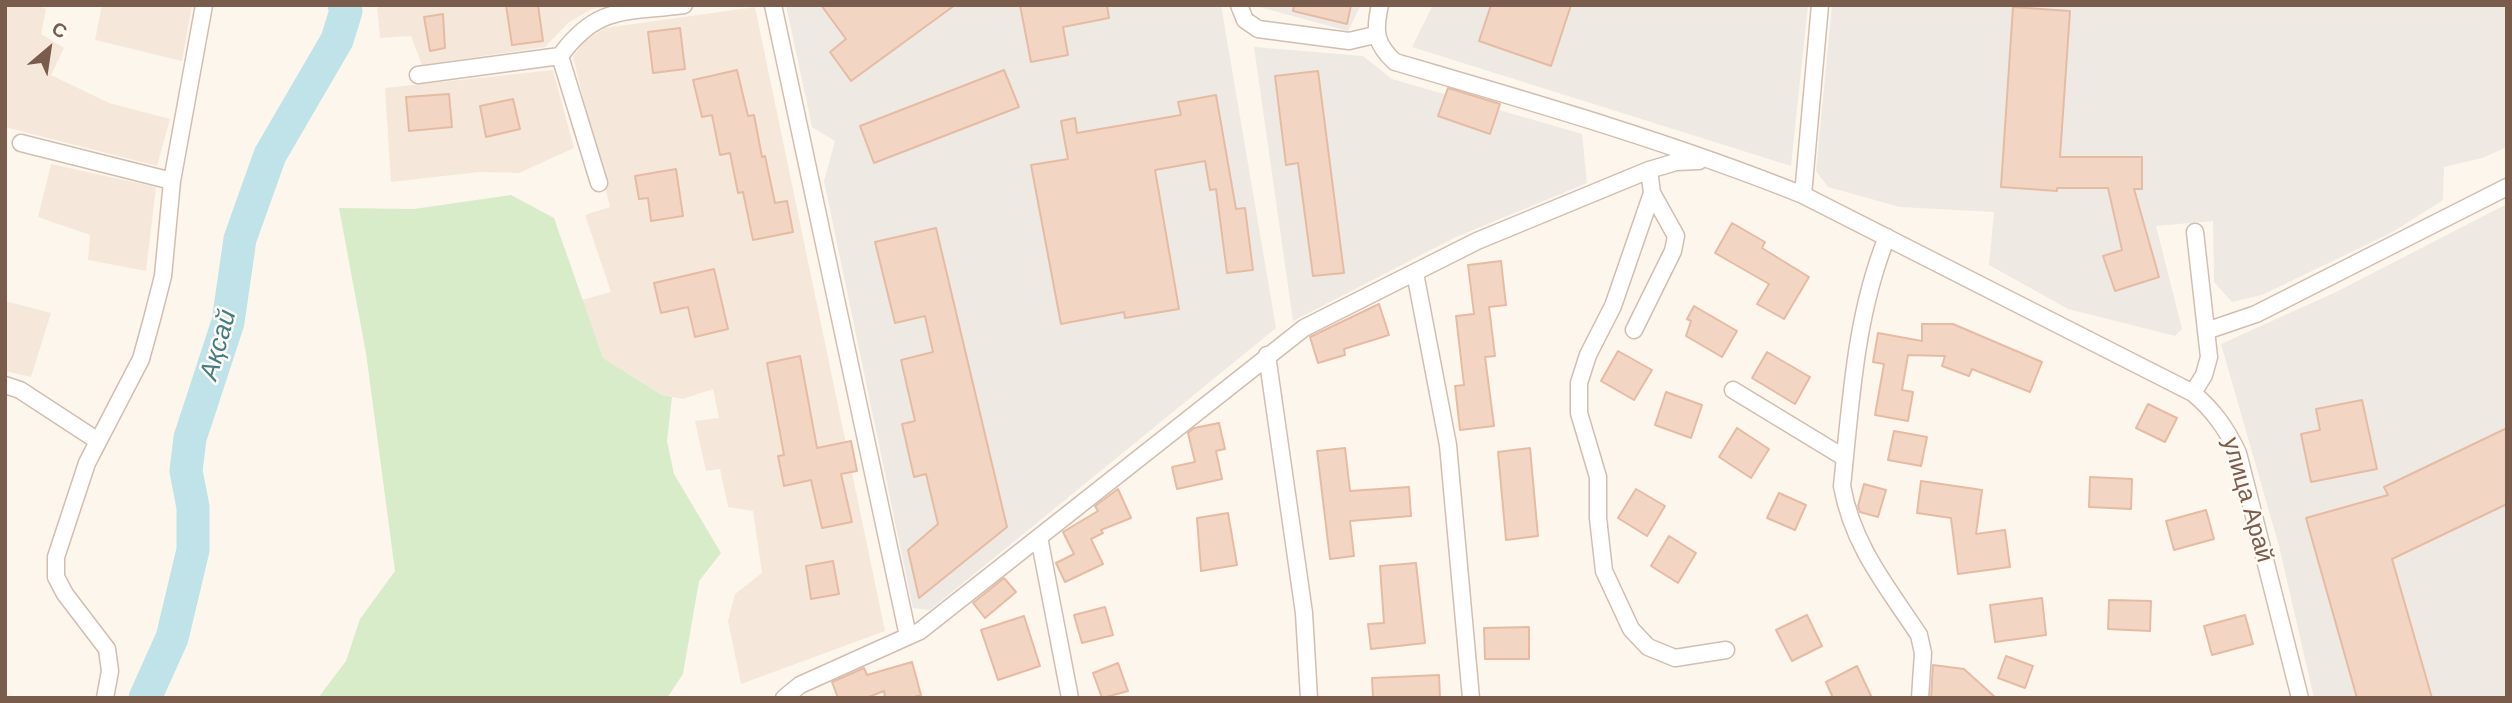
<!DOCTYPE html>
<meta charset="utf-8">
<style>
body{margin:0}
#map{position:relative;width:2512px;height:703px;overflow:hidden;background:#fdf6ec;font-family:Arial,sans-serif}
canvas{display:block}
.frame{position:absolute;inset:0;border:7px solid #7a5c4d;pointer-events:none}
.north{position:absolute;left:14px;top:14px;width:70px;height:70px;-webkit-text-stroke:5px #fffaf3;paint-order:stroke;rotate:29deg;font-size:19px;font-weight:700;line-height:28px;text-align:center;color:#7a5c4d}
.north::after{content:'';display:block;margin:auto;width:24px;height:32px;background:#7a5c4d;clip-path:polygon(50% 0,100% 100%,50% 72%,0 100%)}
</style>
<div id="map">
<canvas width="2512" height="703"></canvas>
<div class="frame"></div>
<div class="north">С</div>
</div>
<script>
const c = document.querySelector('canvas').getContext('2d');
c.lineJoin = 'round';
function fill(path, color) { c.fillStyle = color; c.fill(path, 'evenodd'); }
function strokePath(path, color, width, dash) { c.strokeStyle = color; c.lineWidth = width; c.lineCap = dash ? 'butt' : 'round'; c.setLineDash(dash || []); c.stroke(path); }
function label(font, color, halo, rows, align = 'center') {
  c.font = font + ' Arial,sans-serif'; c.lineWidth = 5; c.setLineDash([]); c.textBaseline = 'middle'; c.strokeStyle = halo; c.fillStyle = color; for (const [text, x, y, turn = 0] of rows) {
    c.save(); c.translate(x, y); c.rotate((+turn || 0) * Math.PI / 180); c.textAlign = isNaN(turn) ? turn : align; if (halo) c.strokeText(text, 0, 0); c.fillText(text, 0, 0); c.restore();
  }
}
const residential = new Path2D(`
 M5 5H35L46 9 41 34 64 48 51 75 109 103 170 119 157 166 5 127Z
 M102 5H192L182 61 95 40Z
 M377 5H616L592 9 569 22 545 47 422 65 411 36 380 38Z
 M755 7 885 631 741 684 728 621 735 594 762 573 753 511 728 507 720 469 706 471 695 421 719 418 713 389 683 399 662 395 603 358 582 300 611 292 585 215 610 207 573 57 585 41 605 28Z
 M553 70 574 148 519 173 479 172 391 182 385 88Z
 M51 164 156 187 146 271 88 260 90 235 38 217Z
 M5 301 51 313 31 377 5 371Z`);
const industrial = new Path2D(`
 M786 5H1221L1276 328 930 610 913 608 824 181 835 141 812 127Z
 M1252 5H1361L1348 31Z
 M1433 5H1808L1791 166 1412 47Z
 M1832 5H2507V147L2482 158 2444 167 2443 200 2391 233 2262 295 2232 302 2214 282 2213 221 2156 226 2182 329 2175 336 2068 309 1989 265 1994 212 1900 207 1828 187 1816 171Z
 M1254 47 1363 56 1392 79 1582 134 1587 183 1456 237 1293 321Z
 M2507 204V698H2314L2279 546 2221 344 2336 292Z`);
const green = new Path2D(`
 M511 195 554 218 603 358 662 395 672 397 667 441 674 474 721 553 699 581 683 674 667 698H318L346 661 360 619 395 571 366 353 339 208 414 209Z`);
const river = new Path2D(`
 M145 698 172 638 193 550V507L186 471 190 438 228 322 240 239 270 155 337 40 346 11 344 5`);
const building = new Path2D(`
 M506 5H538L543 41 512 45Z
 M821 5H955L851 81 830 52 846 39Z
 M1020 5H1107L1109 18 1063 27 1068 55 1031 62Z
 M1294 5H1351L1347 24 1293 11Z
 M1491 5H1571L1551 66 1479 41Z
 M2013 7 2070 11 2060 157H2142V189H2134L2159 277 2115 291 2103 256 2122 250 2108 188H2057V191L2001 187Z
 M443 14 445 48 430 51 424 17Z
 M680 28 685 69 653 73 648 32Z
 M737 70 748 116 754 115 762 157 765 156 775 203 787 201 793 232 753 240 743 192 738 193 730 153 720 155 712 115 702 117 693 80Z
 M1004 70 1019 107 874 163 860 126Z
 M1318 71 1344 273 1313 276 1298 163 1286 165 1275 76Z
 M1448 88 1500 104 1490 134 1438 116Z
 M449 94 452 127 409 131 406 97Z
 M1216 95 1236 209 1245 208 1253 270 1227 273 1216 189 1210 190 1205 161 1155 170 1179 309 1125 318 1124 312 1061 324 1031 165 1068 159 1061 121 1075 118 1077 133 1181 115 1178 102Z
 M513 99 520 129 486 137 480 106Z
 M676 169 683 216 651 221 648 198 639 199 635 176Z
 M1732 223 1765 242 1762 248 1809 277 1784 319 1757 304 1769 284 1715 253Z
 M936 228 1007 527 919 598 908 550 938 524 926 474 914 477 902 424 915 421 901 360 933 352 925 316 895 323 875 242Z
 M1501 261 1506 305 1489 307 1495 356 1485 357 1494 426 1460 430 1455 386 1464 385 1456 316 1474 314 1468 265Z
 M714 269 728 329 695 337 688 307 661 313 654 283Z
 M1379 304 1389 335 1344 349 1345 355 1318 363 1310 337Z
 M1694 306 1737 331 1722 357 1686 336 1691 321 1687 319Z
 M1922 324H1953L2042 362 2030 392 1972 369 1969 376 1942 366 1945 356 1908 355 1902 390 1913 392 1908 421 1875 415 1884 364 1873 362 1878 333 1922 341Z
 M1618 351 1652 370 1634 400 1601 381Z
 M1767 352 1810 377 1795 404 1752 378Z
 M800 356 817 448 851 441 857 471 841 474 852 522 822 528 811 480 784 486 778 456 784 455 767 363Z
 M1666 392 1702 405 1691 438 1655 425Z
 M2362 400 2377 469 2311 482 2301 434 2320 430 2316 409Z
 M2148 404 2177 418 2165 442 2136 428Z
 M1219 423 1225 449 1216 451 1222 479 1177 489 1172 467 1195 462 1188 433 1194 428Z
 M1737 428 1769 449 1751 478 1719 457Z
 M2507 428V504L2392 559 2432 698H2357L2306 518 2388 495 2384 487Z
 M1894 431 1927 437 1921 466 1888 460Z
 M1345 448 1350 491 1409 487 1411 516 1350 521 1354 556 1330 559 1317 451Z
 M1530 448 1538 536 1506 540 1498 452Z
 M2090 477 2132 479 2131 509 2089 507Z
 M1921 481 1982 490 1976 534 2005 530 2010 567 1958 574 1951 518 1917 513Z
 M1864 484 1886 490 1878 517 1860 512 1858 506Z
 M1118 489 1131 518 1101 530 1103 533 1091 539 1103 564 1065 582 1056 563 1074 554 1063 532 1098 511 1095 506Z
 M1636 489 1665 506 1647 536 1618 518Z
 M1779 493 1806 505 1795 530 1767 518Z
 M2206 510 2214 539 2174 550 2166 521Z
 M1228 513 1237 565 1201 571 1197 518Z
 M1669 536 1696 553 1678 583 1651 566Z
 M833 561 839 594 811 599 806 566Z
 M1416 563 1425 643 1371 649 1368 624 1384 623 1380 566Z
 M1004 578 1016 592 985 618 973 603Z
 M2042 598 2046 635 1995 642 1990 605Z
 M2109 600 2151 601 2150 631 2108 629Z
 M1105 607 1113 635 1082 643 1074 615Z
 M1807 615 1822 646 1792 661 1776 630Z
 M2245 615 2253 644 2212 655 2204 626Z
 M1024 616 1040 666 998 680 981 630Z
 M1529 627V659H1485L1484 628Z
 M2006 656 2033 666 2025 688 1998 678Z
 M912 662 921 695 911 698H885L884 691 866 698H838L832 682 864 668 867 675Z
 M1118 663 1128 691 1102 698 1093 673Z
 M1933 665 1964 669 1996 698H1931Z
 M1857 666 1872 698H1833L1826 682Z
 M1439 675 1440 698H1373L1372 678Z`);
const minor = new Path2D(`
 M773 5 908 636
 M1239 5 1245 20 1258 29 1349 41 1375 35
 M1380 5C1374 31 1375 44 1395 62 1532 102 1671 142 1803 195L2193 393C2214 411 2226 428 2238 453L2300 698
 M560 56 599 183
 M418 75 560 56C598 4 626 13 684 5
 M21 143 172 181
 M1649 170 1652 193 1613 306 1588 355 1579 383V413L1598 477V518L1604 571 1631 629 1648 647 1675 658 1726 650
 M1803 195 1820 5
 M1887 237C1855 316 1851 402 1842 486 1853 546 1886 585 1919 635L1923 653 1920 698
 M1415 273 1448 445 1471 698
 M1634 330 1673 251 1676 236 1652 193
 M2206 331 2256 314 2507 187
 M1267 355 1304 613 1309 698
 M5 385 20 390 98 441
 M1733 390 1845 458
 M2193 393 2204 375 2209 357 2195 232
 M1039 537 1070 698
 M105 698 110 671 107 649 65 594 56 577V557L87 463 141 359 152 319 163 276 172 181 204 5
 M784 698 800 685 920 631 1304 328 1477 241 1649 170 1676 162 1699 161`);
const streetNames = [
 ["улица Арай",2247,500,74]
];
const waterNames = [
 ["Ақсай",219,345,-74]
];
fill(residential, '#f5e8da');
fill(industrial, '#efe9e4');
fill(green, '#d8ecc9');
strokePath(river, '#bfe3e8', 33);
fill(building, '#f3d5c3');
strokePath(building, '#e6bba3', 2);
strokePath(minor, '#d1beb0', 19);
strokePath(minor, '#fff', 16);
label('24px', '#7a5c4d', '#fffaf3', streetNames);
label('italic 26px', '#437c86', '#fffaf3', waterNames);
</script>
